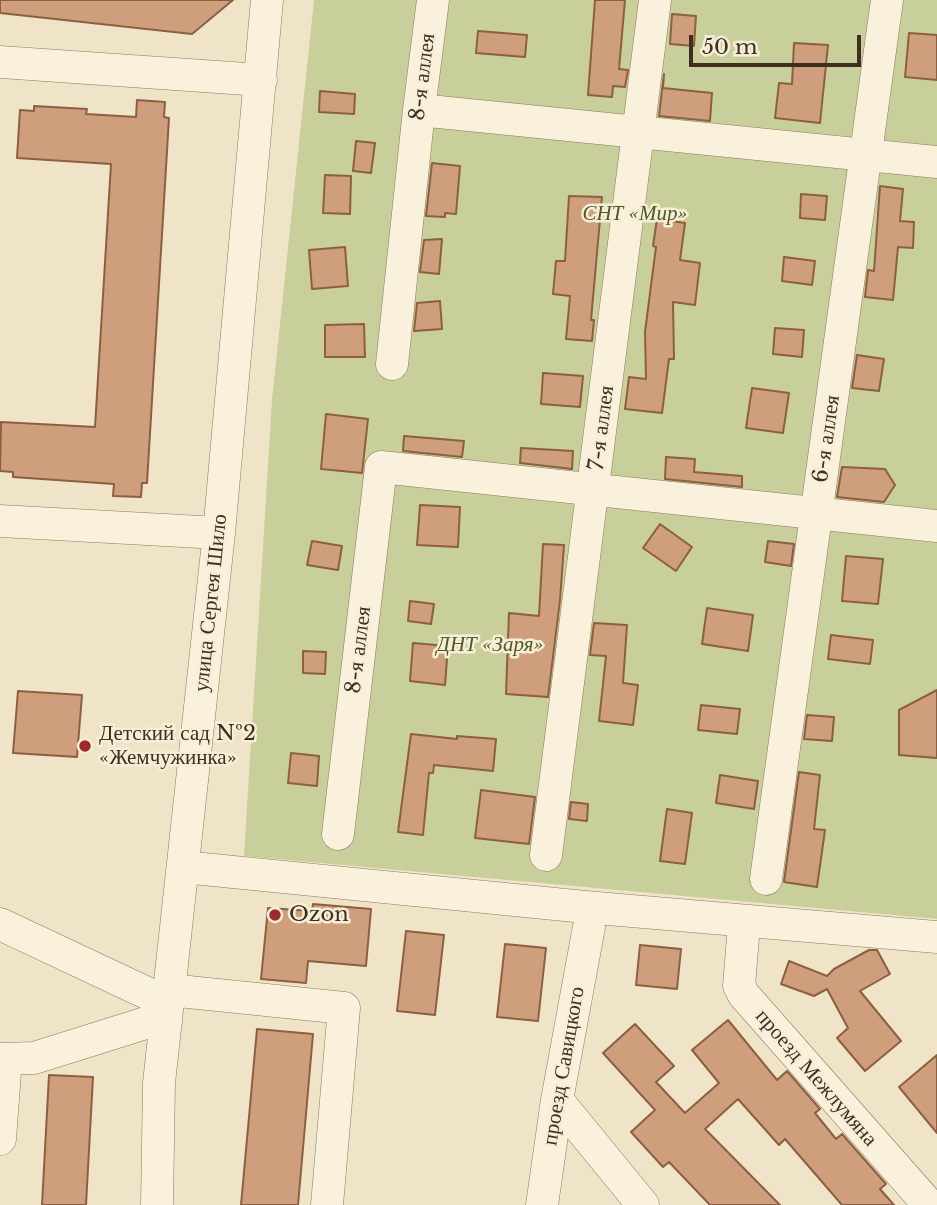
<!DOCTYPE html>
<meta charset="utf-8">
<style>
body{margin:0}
#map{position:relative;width:937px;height:1205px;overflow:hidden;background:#f0e4c8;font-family:"Libre Baskerville",serif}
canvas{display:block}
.scale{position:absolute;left:689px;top:35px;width:172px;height:32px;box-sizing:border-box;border:4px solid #3d2e20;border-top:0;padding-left:9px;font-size:21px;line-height:24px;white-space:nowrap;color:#3d2e20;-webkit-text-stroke:5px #f7eed8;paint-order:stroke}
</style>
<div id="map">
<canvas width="937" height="1205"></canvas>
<div class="scale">50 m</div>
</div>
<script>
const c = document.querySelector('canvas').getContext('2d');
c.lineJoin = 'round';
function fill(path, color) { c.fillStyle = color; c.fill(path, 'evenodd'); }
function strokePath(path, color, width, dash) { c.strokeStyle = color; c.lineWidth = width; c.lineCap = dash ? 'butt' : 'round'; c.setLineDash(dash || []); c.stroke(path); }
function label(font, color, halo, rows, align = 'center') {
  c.font = font + ' "Libre Baskerville",serif'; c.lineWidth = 5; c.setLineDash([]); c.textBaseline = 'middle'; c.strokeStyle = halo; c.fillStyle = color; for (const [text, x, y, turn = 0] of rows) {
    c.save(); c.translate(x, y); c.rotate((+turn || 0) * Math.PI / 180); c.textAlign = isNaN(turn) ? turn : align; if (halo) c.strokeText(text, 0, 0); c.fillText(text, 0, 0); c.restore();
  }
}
const green = new Path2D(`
 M314 0H937V919L244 856 272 400Z`);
const building = new Path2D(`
 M0 0H233L192 34 0 13Z
 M595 0H625L619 69 628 70 625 87 613 86 612 97 588 95Z
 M672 14 696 16 694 46 670 44Z
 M478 31 527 35 525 57 476 53Z
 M909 33 937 35V80L905 77Z
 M794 43 828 45 820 123 775 118 779 83 792 84Z
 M664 74 663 88 712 93 710 121 659 116Z
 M320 91 355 94 354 114 319 112Z
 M137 100 165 102 164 117 169 118 147 483H142L141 497 113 496 114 484 13 477V472L0 471 1 422 95 427 111 164 17 158 20 110 34 111V106L87 109 86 114 136 117Z
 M356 141 375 143 371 173 353 171Z
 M432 163 460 166 456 214 445 213V217L426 216Z
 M325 175 351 176 350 214 323 213Z
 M880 186 903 189 900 221 914 222 913 248 898 247 893 300 865 297 868 270 874 271Z
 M801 194 827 196 825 220 800 218Z
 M569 196 602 197 591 320H594L592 341 566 339 570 296 553 294 556 261H565Z
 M657 219 685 223 680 260 700 263 695 305 673 302 674 359H669L662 413 625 409 629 377 646 379 645 332 656 247 653 246Z
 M442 239 439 274 420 272 424 240Z
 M345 247 348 286 312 289 309 250Z
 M784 257 815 261 812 285 782 281Z
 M440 301 442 329 414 331 417 303Z
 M364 324 365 357H325V325Z
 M775 328 804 330 802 357 773 354Z
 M857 355 884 359 879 391 852 388Z
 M543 373 583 376 580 407 541 404Z
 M752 388 789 393 783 433 746 428Z
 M326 414 368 419 362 473 321 469Z
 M404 436 464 441 462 457 403 451Z
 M521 448 573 451 572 469 520 463Z
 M666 457 695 459 694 472 742 476V487L665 479Z
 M842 467 885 469 895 485 884 502 837 497Z
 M420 505 460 507 458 547 417 545Z
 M660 524 692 547 676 571 643 548Z
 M312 541 342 546 338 570 307 565Z
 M768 541 794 544 791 566 765 562Z
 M543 544 564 545 560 600 548 697 506 694 509 613 539 616Z
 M846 556 883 559 878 604 842 601Z
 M410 601 434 604 431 624 408 621Z
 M707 608 753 615 748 651 702 644Z
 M594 623 627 625 623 683 638 685 633 725 599 721 606 656 590 655Z
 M831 635 873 640 870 664 828 659Z
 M413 643 448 646 445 685 410 681Z
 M303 651 326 652 325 674 303 673Z
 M937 690V758L899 755V710Z
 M18 691 82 695 77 757 13 753Z
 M701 705 740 709 737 734 698 730Z
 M807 715 834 717 832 741 804 739Z
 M411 734 457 739V736L496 739 493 771 434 765 433 773H429L423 835 398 832Z
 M291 753 319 756 317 786 288 783Z
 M799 772 820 775 814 829 825 830 817 887 784 882Z
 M720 775 758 781 754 809 716 803Z
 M481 790 535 797 529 844 475 838Z
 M571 802 588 804 587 821 569 819Z
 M667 809 692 813 685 864 660 861Z
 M313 904 371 909 366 966 308 961 306 983 261 979 268 908 312 911Z
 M406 931 444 935 435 1015 397 1011Z
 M505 944 546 948 538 1021 497 1017Z
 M640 945 681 949 677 989 636 985Z
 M869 950H877L890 974 860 991 901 1041 865 1071 837 1038 848 1028 827 989 814 996 781 984 789 961 827 976 834 969Z
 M728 1020 777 1080 787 1071 820 1109 815 1113 836 1139 842 1134 886 1184 880 1189 894 1205H842L785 1139 779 1145 738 1099 705 1129 780 1205H710L669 1162 663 1167 631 1132 655 1110 603 1053 635 1024 674 1066 656 1082 685 1113 719 1083 692 1050Z
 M257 1029 313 1034 298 1205H241Z
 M937 1055V1133L899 1087Z
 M49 1075 93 1077 86 1205H42Z`);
const minor = new Path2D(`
 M0 62 261 80
 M419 110 937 162
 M392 364 419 110 433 0
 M0 521 219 533
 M338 834 381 467 937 526
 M546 855 655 0
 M183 867 585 907 937 937
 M766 879 887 0
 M0 924 168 1003
 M743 937 739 986 744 995 929 1205
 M169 990 344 1008 327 1205
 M0 1059 34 1058 152 1021 166 1022
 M557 1100 643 1205
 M0 1139 6 1059
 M157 1205 159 1083 219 533 267 0
 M542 1205 557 1100 589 927`);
const markers = [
 [85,746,7,"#9e2a2b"],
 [275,915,7,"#9e2a2b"]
];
const streetNames = [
 ["8-я аллея",423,77,-83],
 ["7-я аллея",602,428,-83],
 ["6-я аллея",827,439,-82],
 ["улица Сергея Шило",211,603,-84],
 ["8-я аллея",359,650,-83],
 ["проезд Савицкого",564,1066,-80],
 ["проезд Межлумяна",816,1078,49]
];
const parkNames = [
 ["СНТ «Мир»",635,214],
 ["ДНТ «Заря»",490,645]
];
const poiNames = [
 ["Детский сад №2",99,734],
 ["«Жемчужинка»",99,758],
 ["Ozon",289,915]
];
fill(green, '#c9cf9b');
fill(building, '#cf9f7d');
strokePath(building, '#8d5f41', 2);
strokePath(minor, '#8d765c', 33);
strokePath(minor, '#faf1dc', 32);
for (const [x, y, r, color] of markers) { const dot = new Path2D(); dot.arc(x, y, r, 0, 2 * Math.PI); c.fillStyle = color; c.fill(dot); strokePath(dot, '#f7eed8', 2.5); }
label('21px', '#3d2e20', '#f7eed8', streetNames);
label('italic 21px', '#4d5a26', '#f7eed8', parkNames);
label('21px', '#3d2e20', '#f7eed8', poiNames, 'left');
</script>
